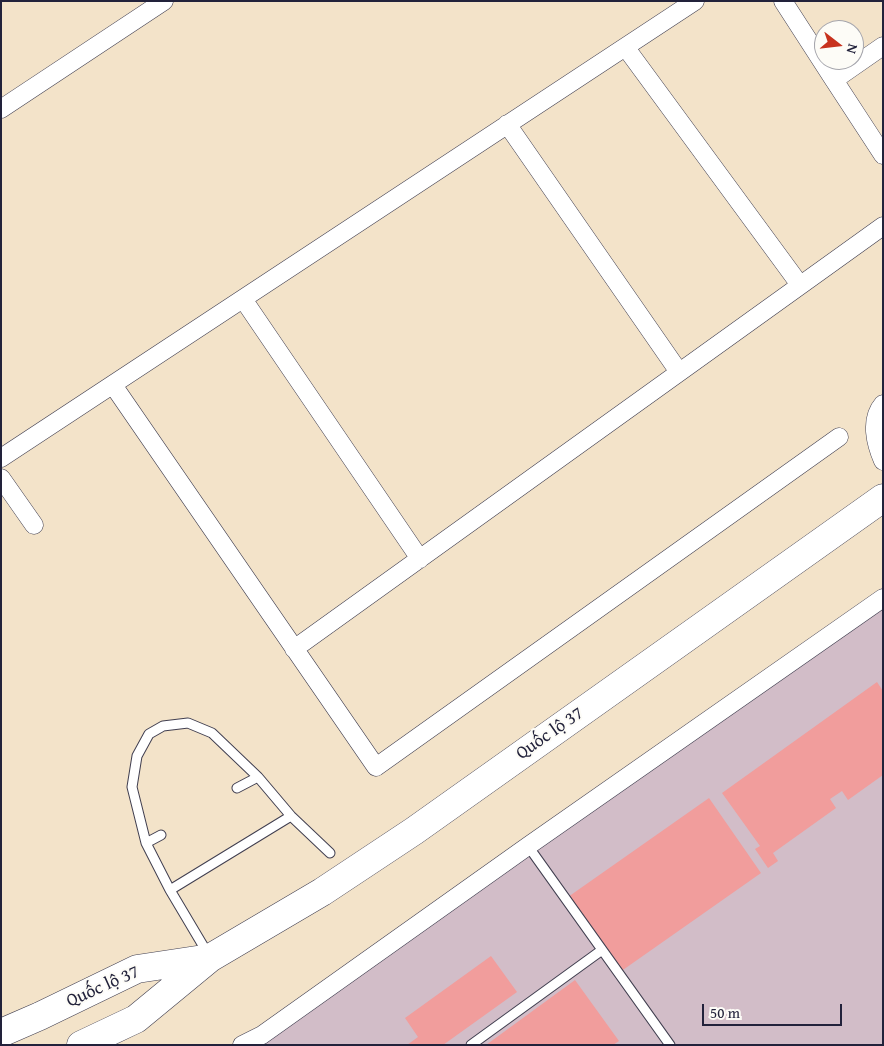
<!DOCTYPE html>
<meta charset="utf-8">
<style>
body{margin:0}
#map{position:relative;width:884px;height:1046px;overflow:hidden;background:#f3e3c9;font-family:"Gentium Book Plus",serif}
canvas{display:block}
.frame{position:absolute;inset:0;border:2px solid #22223b;pointer-events:none}
.north{position:absolute;left:814px;top:20px;width:50px;height:50px;box-sizing:border-box;background:#fdfcf7;border:1px solid #a5a5ac;border-radius:50%;rotate:106deg;font-size:14px;font-weight:700;line-height:20px;text-align:center;color:#22223b}
.north::after{content:'';display:block;margin:auto;width:18px;height:22px;background:#c8321e;clip-path:polygon(50% 0,100% 100%,50% 72%,0 100%)}
.scale{position:absolute;left:702px;top:1004px;width:140px;height:22px;box-sizing:border-box;border:2px solid #22223b;border-top:0;padding-left:6px;font-size:15px;line-height:18px;white-space:nowrap;color:#22223b;-webkit-text-stroke:4px #fdfcf7;paint-order:stroke}
</style>
<div id="map">
<canvas width="884" height="1046"></canvas>
<div class="frame"></div>
<div class="north">N</div>
<div class="scale">50 m</div>
</div>
<script>
const c = document.querySelector('canvas').getContext('2d');
c.lineJoin = 'round';
function fill(path, color) { c.fillStyle = color; c.fill(path, 'evenodd'); }
function strokePath(path, color, width, dash) { c.strokeStyle = color; c.lineWidth = width; c.lineCap = dash ? 'butt' : 'round'; c.setLineDash(dash || []); c.stroke(path); }
function label(font, color, halo, rows, align = 'center') {
  c.font = font + ' "Gentium Book Plus",serif'; c.lineWidth = 4; c.setLineDash([]); c.textBaseline = 'middle'; c.strokeStyle = halo; c.fillStyle = color; for (const [text, x, y, turn = 0] of rows) {
    c.save(); c.translate(x, y); c.rotate((+turn || 0) * Math.PI / 180); c.textAlign = isNaN(turn) ? turn : align; if (halo) c.strokeText(text, 0, 0); c.fillText(text, 0, 0); c.restore();
  }
}
const industrial = new Path2D(`
 M883 587V1045H247L536 851Z`);
const building = new Path2D(`
 M877 682 883 691V775L848 800 842 791 830 799 836 808 773 853 778 861 768 868 755 849 760 846 722 793Z
 M709 798 761 873 620 972 568 897Z
 M491 956 517 992 443 1045H407L418 1037 405 1018Z
 M575 980 619 1041 613 1045H486Z`);
const lane = new Path2D(`
 M237 788 258 777 291 816 330 853
 M161 835 146 843 170 890 208 954
 M146 843 132 787 137 756 149 734 163 726 188 723 212 733 258 777
 M528 846 670 1045
 M170 890 291 816
 M471 1045 602 950`);
const street = new Path2D(`
 M783 1 834 80
 M883 46 834 80 883 155
 M626 48 800 285
 M1 109 164 1
 M507 124 679 372
 M243 299 420 559
 M113 385 376 767 839 437
 M883 404C869 420 876 445 883 461
 M1 458 695 1
 M1 478 34 525
 M294 649 883 226
 M242 1045 262 1035 528 846 883 598`);
const highway = new Path2D(`
 M1 1033 40 1016 137 969 210 958
 M81 1045 136 1019 210 958 322 892 414 831 883 498`);
const streetNames = [
 ["Quốc lộ 37",550,734,-35],
 ["Quốc lộ 37",103,987,-24]
];
fill(industrial, '#d2bdc8');
fill(building, '#f19d9c');
strokePath(lane, '#413f50', 11);
strokePath(street, '#413f50', 19);
strokePath(highway, '#413f50', 29);
strokePath(lane, '#fff', 9);
strokePath(street, '#fff', 18);
strokePath(highway, '#fff', 28);
label('18px', '#22223b', '#fdfcf7', streetNames);
</script>
